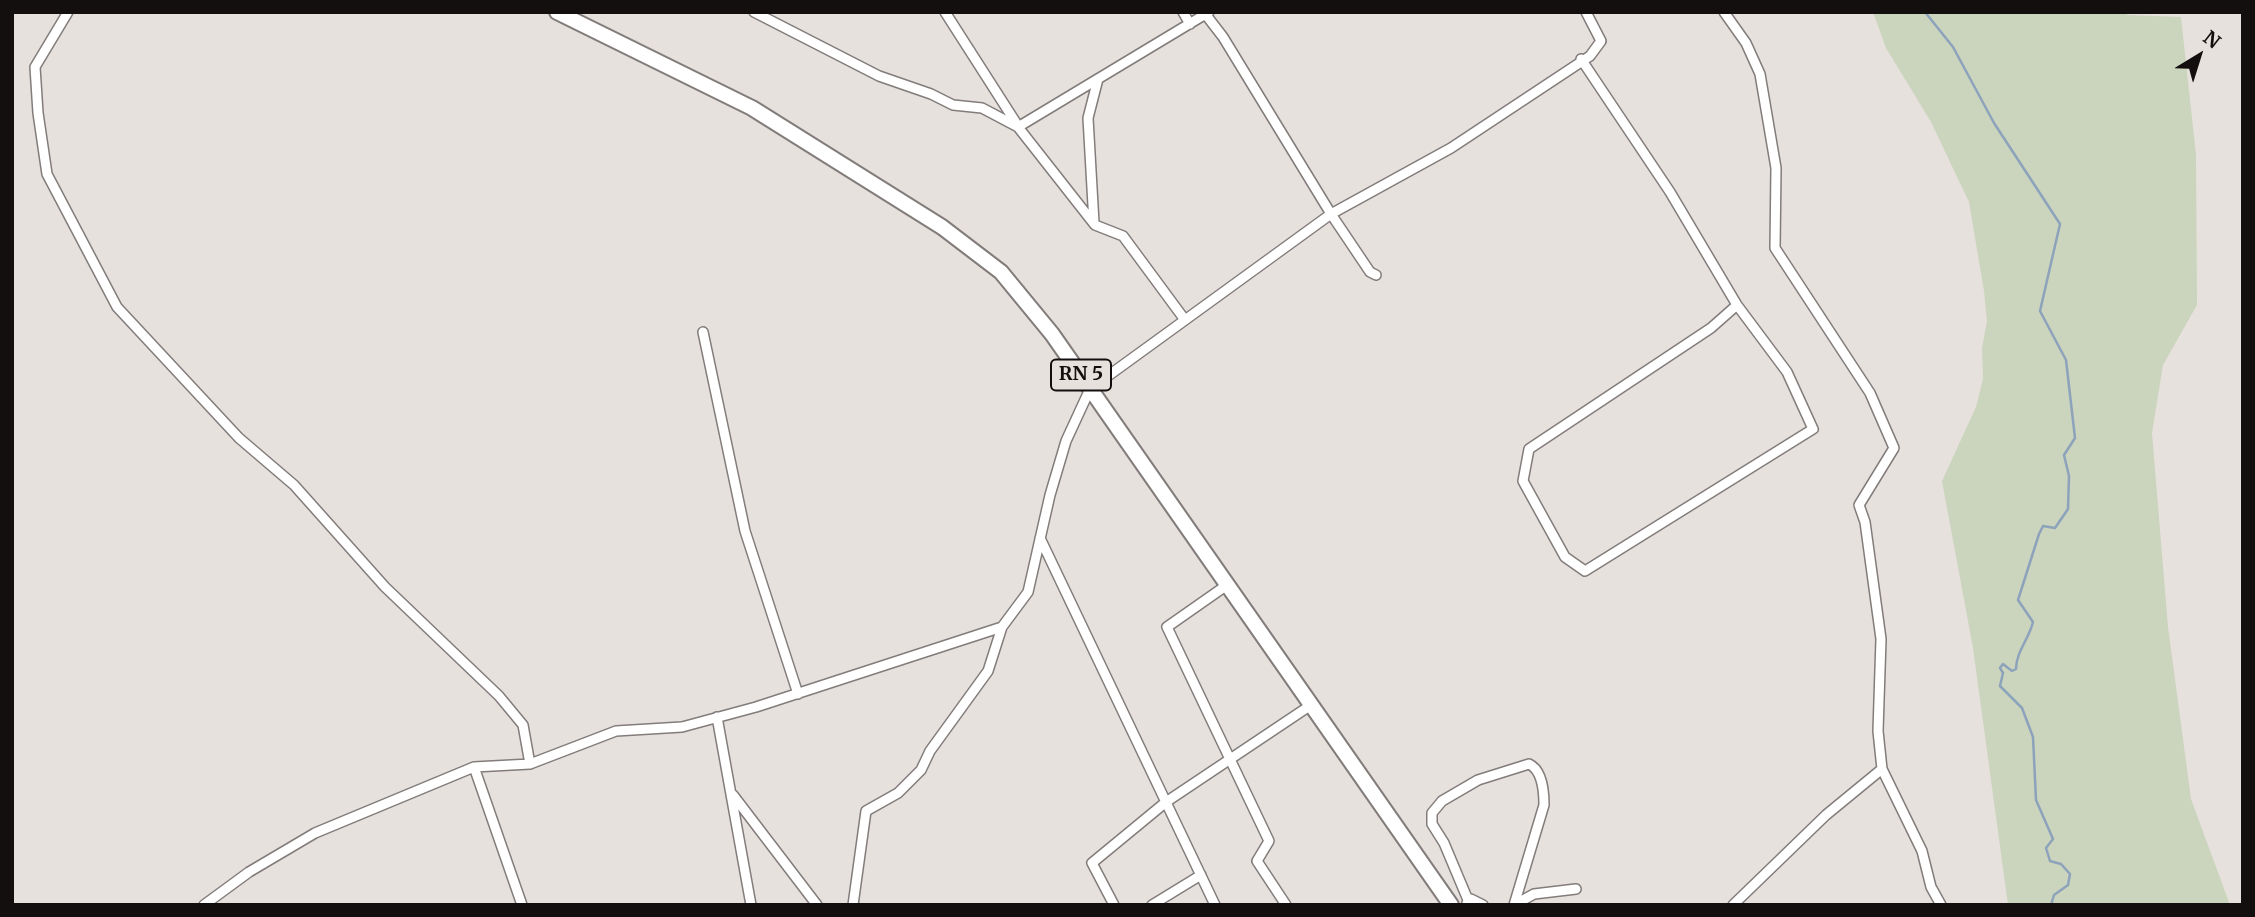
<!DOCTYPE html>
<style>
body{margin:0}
#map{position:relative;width:2255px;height:917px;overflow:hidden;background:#e7e1de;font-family:Merriweather,serif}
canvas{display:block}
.frame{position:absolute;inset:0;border:14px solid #120f0e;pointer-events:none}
.north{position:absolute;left:2164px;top:21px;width:70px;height:70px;-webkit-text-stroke:5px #e7e1de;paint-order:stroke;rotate:38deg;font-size:19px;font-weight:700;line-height:28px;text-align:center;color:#120f0e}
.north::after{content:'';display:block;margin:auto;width:24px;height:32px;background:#120f0e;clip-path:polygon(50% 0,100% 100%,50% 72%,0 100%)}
</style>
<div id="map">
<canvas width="2255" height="917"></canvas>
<div class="frame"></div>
<div class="north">N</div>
</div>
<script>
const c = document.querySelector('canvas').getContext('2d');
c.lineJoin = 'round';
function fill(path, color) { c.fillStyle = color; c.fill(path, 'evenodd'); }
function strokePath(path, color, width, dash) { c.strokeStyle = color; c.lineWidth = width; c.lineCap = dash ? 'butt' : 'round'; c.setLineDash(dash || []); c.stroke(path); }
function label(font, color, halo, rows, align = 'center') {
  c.font = font + ' Merriweather,serif'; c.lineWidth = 6; c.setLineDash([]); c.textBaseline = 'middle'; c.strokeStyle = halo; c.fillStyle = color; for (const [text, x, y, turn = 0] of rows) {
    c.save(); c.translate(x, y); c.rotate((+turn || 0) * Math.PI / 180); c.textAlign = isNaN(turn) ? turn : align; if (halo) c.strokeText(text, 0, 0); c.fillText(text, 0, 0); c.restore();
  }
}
const green = new Path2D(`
 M1873 12H2127V15L2181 17 2196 155 2197 305 2163 365 2152 433 2168 627 2191 799 2230 905H2008L1973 648 1942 481 1976 407 1983 379 1982 348 1987 321 1984 291 1969 202 1931 122 1886 48Z`);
const stream = new Path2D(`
 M1925 12 1953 47 1994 123 2060 224 2040 311 2066 360 2075 438 2064 455 2069 476 2068 509 2055 528 2043 526 2039 534 2018 600 2033 622C2029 639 2016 652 2016 669L2012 671 2003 664 2000 668 2003 673 2000 686 2022 708 2033 737 2036 800 2053 839 2046 848 2050 861 2061 864 2070 874 2068 885 2054 895 2051 905`);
const minor = new Path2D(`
 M68 12 35 67 38 113 47 174 117 307 239 438 294 485 385 587 499 696 523 725 530 764
 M754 12 879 76 931 94 953 105 982 108 1018 127
 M945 12 1018 126
 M1183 12 1190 24
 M1724 12 1746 43 1760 74 1776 168 1775 248 1870 393 1894 448 1859 505 1865 522 1881 639 1878 731 1882 769 1922 851 1931 887 1941 905
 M1206 15 1223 37 1331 214 1370 272 1376 275
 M1581 59 1670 192 1737 305 1711 328 1529 449 1523 481 1565 557 1585 571 1813 429 1787 372 1737 305
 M1094 223 1088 118 1098 79
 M1185 320 1123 236 1095 225 1018 127 1209 12
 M703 332 745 531 798 694
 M1040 538 1215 905
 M1227 585 1167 627 1269 841 1257 861 1286 905
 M717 717 751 905
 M474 767 522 905
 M733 795 817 905
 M1468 900 1444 843 1432 824V813L1442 801 1478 780 1529 764C1542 770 1544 791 1544 805L1514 905
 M1467 903 1471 899 1483 905
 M204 905 249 872 315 833 474 767 530 764 616 731 682 727 756 707 1002 627 1028 592 1050 495 1066 441 1090 389 1331 214 1451 148 1590 56 1601 41 1586 12
 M853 905 866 811 898 793 921 770 930 751 988 671 1002 627
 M1114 905 1092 863 1166 802 1311 705
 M1152 905 1201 875
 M1514 905 1534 894 1576 889
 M1733 905 1826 815 1882 769`);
const primary = new Path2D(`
 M557 12 752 108 942 227 1001 272 1052 334 1451 905`);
const shields = [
 [1081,375,60]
];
const shieldNames = [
 ["RN 5",1081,375]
];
fill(green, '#cbd4bd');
strokePath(stream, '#8da3bb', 2.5);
strokePath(minor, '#827c7a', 12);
strokePath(primary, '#827c7a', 18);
strokePath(minor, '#fff', 9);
strokePath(primary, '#fff', 14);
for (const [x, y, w] of shields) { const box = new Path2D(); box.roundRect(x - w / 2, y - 15.5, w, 31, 5); c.fillStyle = '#e7e1de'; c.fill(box); strokePath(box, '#120f0e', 2); }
label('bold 19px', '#120f0e', null, shieldNames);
</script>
